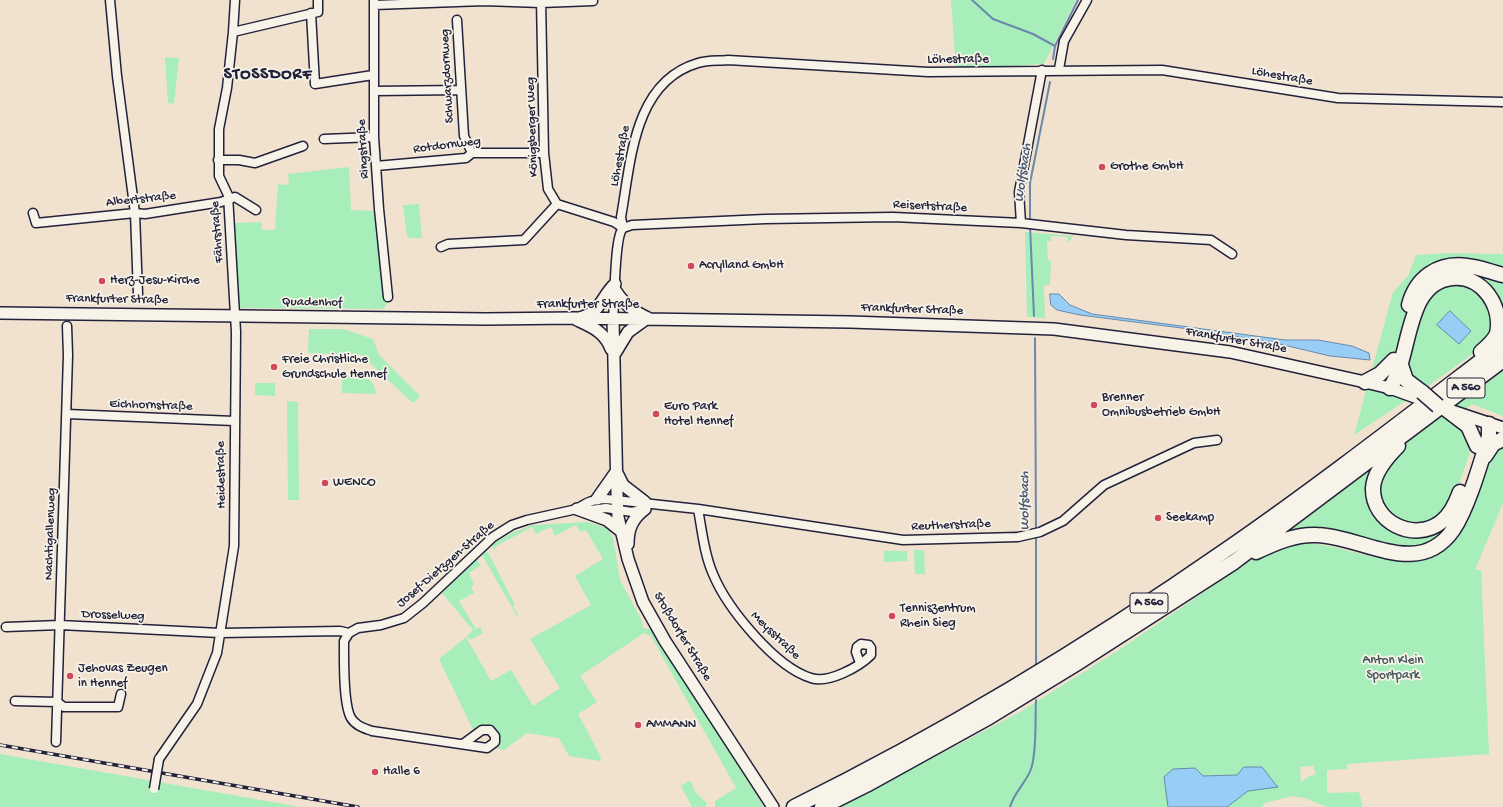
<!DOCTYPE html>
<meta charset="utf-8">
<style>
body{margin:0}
canvas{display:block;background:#f1e1cf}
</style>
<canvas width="1503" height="807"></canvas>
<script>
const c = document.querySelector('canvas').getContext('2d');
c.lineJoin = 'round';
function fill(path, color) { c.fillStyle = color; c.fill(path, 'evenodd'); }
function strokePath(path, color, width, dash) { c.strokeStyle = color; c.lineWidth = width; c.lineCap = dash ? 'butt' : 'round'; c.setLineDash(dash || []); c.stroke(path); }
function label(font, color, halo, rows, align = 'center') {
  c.font = font + ' "Gochi Hand",sans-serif'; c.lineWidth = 3.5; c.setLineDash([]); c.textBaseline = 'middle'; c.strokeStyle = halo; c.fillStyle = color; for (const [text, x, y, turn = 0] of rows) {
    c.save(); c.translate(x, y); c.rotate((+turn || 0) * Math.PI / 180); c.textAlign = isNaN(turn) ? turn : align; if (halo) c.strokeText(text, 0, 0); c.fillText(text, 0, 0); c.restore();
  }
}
const green = new Path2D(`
 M951 0H1076L1044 64 956 69Z
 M165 57 179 58 174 104 168 103Z
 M349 167 351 210 375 211 387 303 384 309 241 308 238 302 233 223 261 222 262 230H275L278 184 289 185 288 174Z
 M419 204 422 238H410L407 236 403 205Z
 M1025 232 1073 236 1069 242H1068V237L1051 236V241H1047L1048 260 1051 261 1050 285H1044L1045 318 1027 317Z
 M1447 253 1503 254V332L1431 384 1354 435 1393 292 1408 276 1416 255Z
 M309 329H343L373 339 379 355 420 396 413 403 361 355 308 353Z
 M1503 371V416L1472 404 1448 423 1468 431 1471 449 1454 499 1446 514 1436 522 1425 527 1427 534C1470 523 1467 463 1487 431L1458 514C1419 580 1372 533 1318 528 1306 527 1291 534 1279 536Z
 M355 373C367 378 375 380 376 394L342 393V378Z
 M255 383H275V396L255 395Z
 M287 401 298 402 299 500H288Z
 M1503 446V503L1475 570H1481L1489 754 1347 764V769L1327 770V793L1359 792 1363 807H1327L1305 798 1292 796 1265 803 1262 807H840L1020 712 1122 648 1251 560C1265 553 1281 544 1297 543 1355 541 1404 587 1457 537L1491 456ZM1313 766 1316 775 1310 776 1301 782 1300 767Z
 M588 522 607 528 613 538 620 580 642 621 643 628 651 629 764 807H715V801L736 788 651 636 644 633 580 676 597 702 578 714 601 757 600 761 569 756 559 738 527 733 504 750 496 748 500 739C498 724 484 723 474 732L439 659 466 637 491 681 511 670 533 706 560 688 530 639 591 605 575 576 603 559 586 530 580 532 576 525 555 536 551 527 536 534 532 527 496 546 495 551 491 545 512 533 532 525Z
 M914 550H924L925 574H915Z
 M483 551H486L489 554 515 605 513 606 518 615 517 616 482 555Z
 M884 551H907V561L884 562Z
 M476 559 481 565 469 573 474 584 471 586 474 593 459 601 476 629 480 627 483 633 470 640 467 636 473 630 442 593Z
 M0 754 300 807H0Z
 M690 780 696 793 707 803 705 807H692L681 786Z`);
const water = new Path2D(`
 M1050 294H1059L1070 305 1092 314 1285 340H1318L1352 346 1369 353 1370 360 1330 356 1271 342 1197 330 1080 315 1057 310 1051 305Z
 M1450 311 1471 331 1459 344 1437 325Z
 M1244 767H1262C1268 774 1272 781 1278 787L1248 791 1227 807H1168L1164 777 1173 769 1195 768 1203 776 1237 775Z`);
const stream = new Path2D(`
 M972 0 993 19 1033 34 1055 46 1053 59
 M1055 46 1078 0
 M1030 221V183L1050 82
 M1030 226 1034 316
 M1035 338 1036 531
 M1036 535V664
 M1010 807C1014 792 1026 783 1031 769 1037 753 1035 719 1036 700`);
const street = new Path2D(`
 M110 0 117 76 135 213 138 294
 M374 0V137L379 209 388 297
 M541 0 544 153 548 189 557 204 614 222 623 228 632 225 765 219 893 217 1021 223 1126 235 1211 240 1232 254
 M374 5 484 1 541 3 593 1
 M311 13 315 84 373 75
 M457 20 464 136 472 153
 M233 32 235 0
 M1059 69 1064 41 1087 0
 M374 91 461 90
 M324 139 374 137
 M218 160H239L255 163 303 146
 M376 166 466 158 472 153H544
 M33 213 36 223 135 213 145 214 221 202 235 197 256 210
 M1021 223 1019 192 1042 70
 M441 247 448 244 524 240 557 204
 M613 319C615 302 614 237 623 228L621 217C631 162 633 82 698 63 707 60 719 61 728 60L928 72 1162 70 1338 98 1503 102
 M67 414 234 421
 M577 509C587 502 594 499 606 499L698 509 903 540 1018 537 1040 532 1063 521 1104 485 1194 443 1217 440
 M698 509C702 530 704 554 713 574 727 608 775 667 811 678 828 684 859 667 871 655V648L869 645 861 644 857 647 856 652 860 663
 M6 627 60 625 220 633 340 631 349 633
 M15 701 57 702 64 707H118L121 694
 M56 742 68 355 67 326
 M463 744 482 730H490L495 736V742L487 748 372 731C364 728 356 726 351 718 343 704 344 659 344 641L349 633 358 628 381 625 404 618 423 603 493 537 512 525 527 520 577 509 591 510 606 508 632 512 644 509
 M159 759 197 704 217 653 234 546 236 332 228 195 219 176V129L227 88 233 32 318 12V0`);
const secondary = new Path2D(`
 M615 290C624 304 633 311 648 318
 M0 313 486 319 573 318 850 322 1054 329 1230 352 1365 382 1390 388 1426 401
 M582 317C600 313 602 296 615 284
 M613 319 617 493 618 517 628 559 643 602 665 641 773 807
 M577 320C592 327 605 332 611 349
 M614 355 628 332 646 319
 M1452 411 1503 428
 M617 473 623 485 645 502
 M597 499 616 472
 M577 509 607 520 622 532
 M628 544C628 529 632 519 645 509`);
const highway = new Path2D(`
 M1409 305C1416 278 1438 262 1467 266 1479 267 1491 272 1503 275
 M1401 365 1406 380 1422 392
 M1365 382 1380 374 1394 360
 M1390 388C1412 357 1404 283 1452 278 1482 275 1503 306 1497 334 1493 342 1487 347 1481 352
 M1443 407 1468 426 1477 446
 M1398 446C1387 457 1374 472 1373 488 1372 522 1414 543 1441 522 1451 515 1456 503 1460 492
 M1485 456 1493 444 1503 439
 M1256 552C1275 543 1295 534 1317 535 1362 536 1418 580 1453 530 1468 508 1481 462 1489 436V424
 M794 807C944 733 1088 646 1226 550 1320 485 1411 414 1503 344
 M822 807 866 785 989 717 1074 665 1234 562 1503 360`);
const rail = new Path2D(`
 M0 745 358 807`);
const streetBridge = new Path2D(`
 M154 789 159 759`);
const highwayBridge = new Path2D(`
 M1422 392 1438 406`);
const markers = [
 [1102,167,4,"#d1495b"],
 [691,266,4,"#d1495b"],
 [102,281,4,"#d1495b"],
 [274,367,4,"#d1495b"],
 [1094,405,4,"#d1495b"],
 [656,414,4,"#d1495b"],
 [325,483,4,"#d1495b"],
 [1158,518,4,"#d1495b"],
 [892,616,4,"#d1495b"],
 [70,676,4,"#d1495b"],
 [638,725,4,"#d1495b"],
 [375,772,4,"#d1495b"]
];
const shields = [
 [1466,388,38],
 [1149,603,38]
];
const shieldNames = [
 ["A 560",1466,388],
 ["A 560",1149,603]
];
const streetNames = [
 ["Löhestraße",958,60],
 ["Schwarzdornweg",448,76,-93],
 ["Löhestraße",1282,77,10],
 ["Königsberger Weg",533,127,-92],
 ["Rotdornweg",447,146,-7],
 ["Ringstraße",364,149,-93],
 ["Löhestraße",621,156,-79],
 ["Albertstraße",141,200,-6],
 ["Reisertstraße",930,207,3],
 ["Fährstraße",218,232,-94],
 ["Frankfurter Straße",117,300,1],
 ["Quadenhof",312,303,1],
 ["Frankfurter Straße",588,305],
 ["Frankfurter Straße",912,310,2],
 ["Frankfurter Straße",1236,341,10],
 ["Eichhornstraße",151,406,2],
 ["Heidestraße",222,475,-91],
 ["Reutherstraße",951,526,-2],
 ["Nachtigallenweg",51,534,-88],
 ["Josef-Dietzgen-Straße",446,565,-41],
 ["Drosselweg",113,616,2],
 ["Meysstraße",775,636,44],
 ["Stoßdorfer Straße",682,637,59]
];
const poiNames = [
 ["Grothe GmbH",1110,167],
 ["Acrylland GmbH",699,266],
 ["Herz-Jesu-Kirche",110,281],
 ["Freie Christliche",282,360],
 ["Grundschule Hennef",282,375],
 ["Brenner",1102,398],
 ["Omnibusbetrieb GmbH",1102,413],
 ["Euro Park",664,407],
 ["Hotel Hennef",664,422],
 ["WENCO",333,483],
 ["Seekamp",1166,518],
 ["Tenniszentrum",900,609],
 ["Rhein Sieg",900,624],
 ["Jehovas Zeugen",78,669],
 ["in Hennef",78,684],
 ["AMMANN",646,725],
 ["Halle 6",383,772]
];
const parkNames = [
 ["Anton Klein",1393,661],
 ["Sportpark",1393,676]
];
const waterNames = [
 ["Wolfsbach",1024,173,-82],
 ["Wolfsbach",1026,501,-90]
];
const districtNames = [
 ["STOSSDORF",268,75]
];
fill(green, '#a7eeba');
fill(water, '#98cdf6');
strokePath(water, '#6989ab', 1);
strokePath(stream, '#6989ab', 2);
strokePath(street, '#22223b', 11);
strokePath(secondary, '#22223b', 14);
strokePath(highway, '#22223b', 17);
strokePath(street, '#f7f3e8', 8);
strokePath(secondary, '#f7f3e8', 11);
strokePath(highway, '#f7f3e8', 14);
strokePath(rail, '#22223b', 3.5);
strokePath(rail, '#f7f3e8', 2, [6]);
strokePath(streetBridge, '#22223b', 11, []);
strokePath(highwayBridge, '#22223b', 17, []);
strokePath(streetBridge, '#f7f3e8', 8);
strokePath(highwayBridge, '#f7f3e8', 14);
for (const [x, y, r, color] of markers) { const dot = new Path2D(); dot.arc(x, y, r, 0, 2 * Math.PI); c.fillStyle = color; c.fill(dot); strokePath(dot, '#f7f3e8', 1.5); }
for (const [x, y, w] of shields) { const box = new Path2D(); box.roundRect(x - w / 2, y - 10, w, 20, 3); c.fillStyle = '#f7f3e8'; c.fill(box); strokePath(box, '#22223b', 1); }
label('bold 12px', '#22223b', null, shieldNames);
label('13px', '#22223b', '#f7f3e8', streetNames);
label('13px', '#22223b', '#f7f3e8', poiNames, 'left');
label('13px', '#43555b', '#f7f3e8', parkNames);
label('italic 14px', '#455573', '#f7f3e8', waterNames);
c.letterSpacing = '1px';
label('bold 17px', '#22223b', '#f7f3e8', districtNames);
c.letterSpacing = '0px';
</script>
